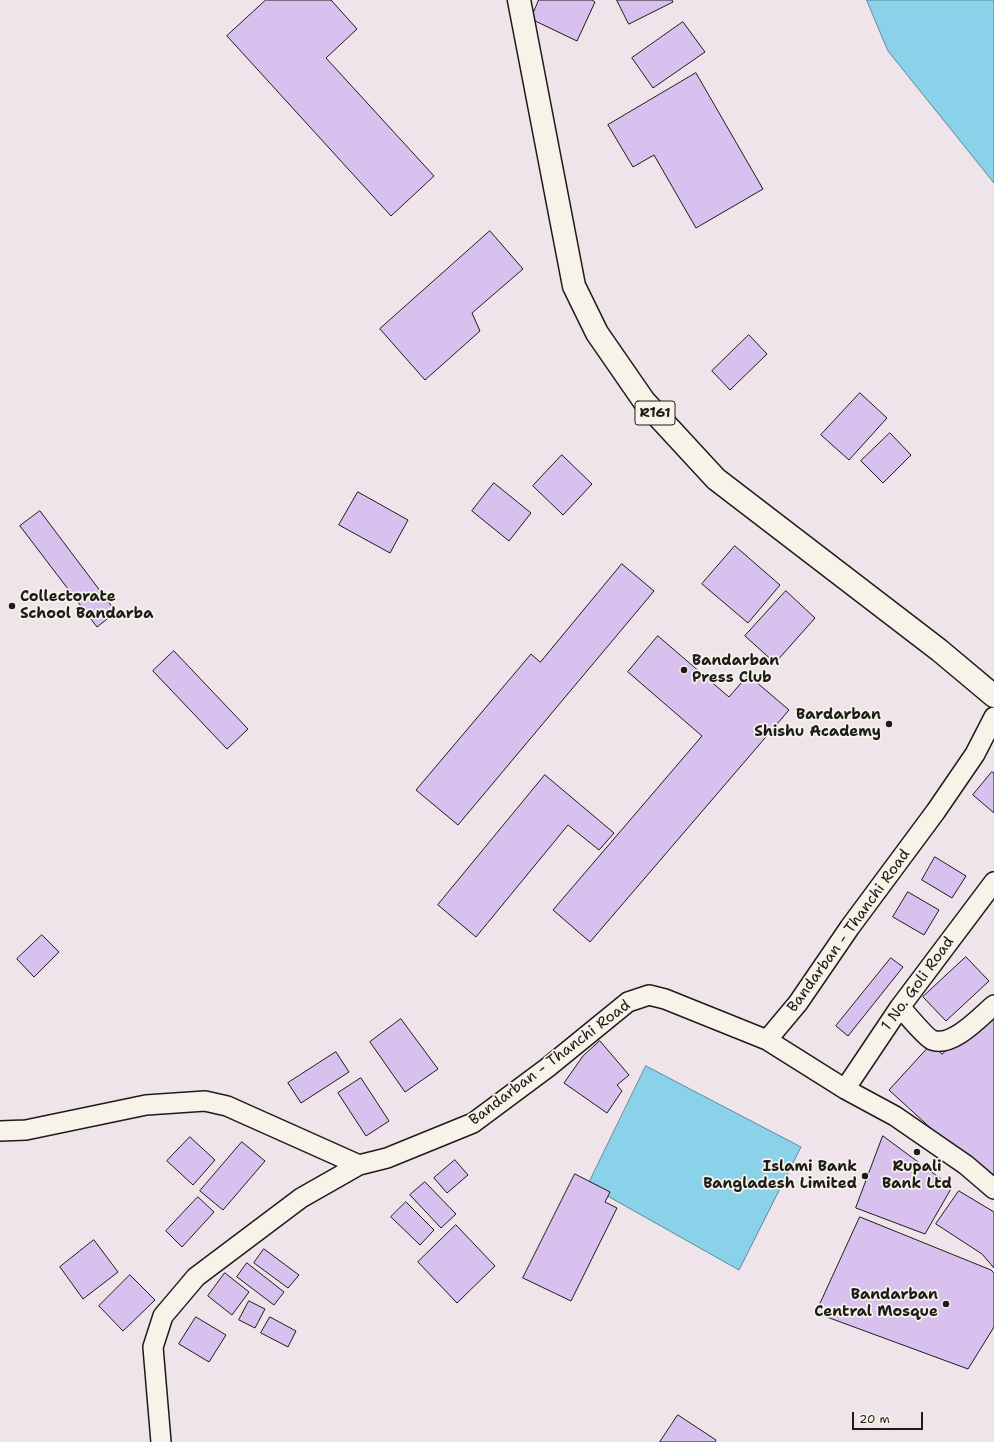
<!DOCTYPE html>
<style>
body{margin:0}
#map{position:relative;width:994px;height:1442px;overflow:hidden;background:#eee4ea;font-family:"Shantell Sans",sans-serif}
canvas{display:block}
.scale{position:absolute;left:852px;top:1412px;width:71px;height:18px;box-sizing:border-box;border:2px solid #1c1c1c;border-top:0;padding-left:5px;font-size:12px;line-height:14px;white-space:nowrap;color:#1c1c1c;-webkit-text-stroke:3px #f7f3e8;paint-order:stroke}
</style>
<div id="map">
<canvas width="994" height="1442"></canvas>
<div class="scale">20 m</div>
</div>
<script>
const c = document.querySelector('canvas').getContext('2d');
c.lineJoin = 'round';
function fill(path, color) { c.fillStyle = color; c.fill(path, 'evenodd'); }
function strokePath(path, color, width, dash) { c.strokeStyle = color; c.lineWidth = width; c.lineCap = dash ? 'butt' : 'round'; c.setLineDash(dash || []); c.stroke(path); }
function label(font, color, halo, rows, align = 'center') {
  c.font = font + ' "Shantell Sans",sans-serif'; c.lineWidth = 3.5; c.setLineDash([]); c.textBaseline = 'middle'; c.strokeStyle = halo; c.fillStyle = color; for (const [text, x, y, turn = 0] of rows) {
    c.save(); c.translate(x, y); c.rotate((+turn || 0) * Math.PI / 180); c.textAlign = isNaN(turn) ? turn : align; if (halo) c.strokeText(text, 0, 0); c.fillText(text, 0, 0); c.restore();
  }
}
const water = new Path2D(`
 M867 0H994V183L888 51Z
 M646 1066 801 1147 739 1270 588 1185Z`);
const building = new Path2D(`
 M266 0H331L357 29 326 58 434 176 391 216 227 36Z
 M539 0H592L595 2 577 41 531 19Z
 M617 0H672L673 2 629 24Z
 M683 22 705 52 653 88 632 58Z
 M696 73 763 189 696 228 654 155 633 167 608 125Z
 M490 231 523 269 472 313 480 331 425 380 380 329Z
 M749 335 767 354 730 390 712 371Z
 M860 393 887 418 849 460 821 435Z
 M890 433 911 455 883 483 861 461Z
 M562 455 592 484 563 515 533 486Z
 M494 483 531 513 509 541 472 511Z
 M358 492 408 520 390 553 339 525Z
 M40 511 116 612 97 627 20 526Z
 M735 546 780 585 748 623 702 584Z
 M622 564 654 591 458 825 416 790 531 654 540 662Z
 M786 591 815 618 775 663 745 636Z
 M658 636 729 697 748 675 789 710 590 942 553 910 702 736 628 672Z
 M174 651 248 729 227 749 153 671Z
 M992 772 994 773V813L973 795Z
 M545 775 614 833 599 850 568 825 476 937 438 905Z
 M935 857 966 876 952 898 922 880Z
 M908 892 939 910 924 935 893 917Z
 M42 935 59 952 34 977 17 959Z
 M966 957 989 981 946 1021 923 997Z
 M891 958 903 967 848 1036 836 1026Z
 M994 997V1186L889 1090 931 1044 942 1054Z
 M401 1019 438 1069 405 1092 370 1042Z
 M600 1041 629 1075 617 1085 622 1091 607 1113 564 1083 583 1056Z
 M336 1052 349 1072 301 1103 288 1083Z
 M361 1078 389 1121 366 1136 338 1093Z
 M883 1136 952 1187 925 1234 856 1208Z
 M190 1137 215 1160 193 1185 167 1161Z
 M242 1142 265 1161 223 1210 200 1191Z
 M455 1160 468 1175 447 1193 434 1178Z
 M575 1174 610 1192 605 1202 617 1208 571 1301 523 1278Z
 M425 1182 456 1214 441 1228 410 1195Z
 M959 1191 994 1212V1268L982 1254 936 1224Z
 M198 1197 214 1212 182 1247 166 1231Z
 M406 1202 434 1230 420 1245 391 1217Z
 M860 1217 991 1270 994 1273V1327L968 1369 816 1313Z
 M456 1225 495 1266 457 1303 418 1262Z
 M94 1240 118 1272 83 1299 60 1267Z
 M264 1249 299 1275 288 1288 254 1263Z
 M247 1263 284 1292 274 1305 237 1277Z
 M225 1273 249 1292 232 1315 208 1296Z
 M130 1275 155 1300 123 1331 99 1306Z
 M249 1301 265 1309 255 1328 239 1320Z
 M196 1317 226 1335 209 1362 179 1344Z
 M270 1317 296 1331 288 1347 261 1333Z
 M678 1415 716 1440 715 1442H660Z`);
const street = new Path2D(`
 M900 1007C906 1013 925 1037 932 1040 952 1048 980 1017 994 1005
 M767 1040 845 1089 895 1116 966 1165 994 1189
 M845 1089 900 1007 994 882
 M0 1131 26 1130 146 1105 205 1101 227 1106 359 1165 387 1158 473 1123 547 1068 628 1002 649 995 665 999 767 1040 798 1003 850 927 936 811 975 754 994 717
 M161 1442 153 1347 163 1316 196 1277 301 1198 359 1165`);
const primary = new Path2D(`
 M519 0 574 286 597 333 644 401 716 479 939 650 994 696`);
const markers = [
 [12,606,4,"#1c1c1c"],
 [684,670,4,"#1c1c1c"],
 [889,724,4,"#1c1c1c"],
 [917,1152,4,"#1c1c1c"],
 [865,1176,4,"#1c1c1c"],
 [946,1304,4,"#1c1c1c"]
];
const shields = [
 [655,413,40]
];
const shieldNames = [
 ["R161",655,413]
];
const poiNames = [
 ["Collectorate",20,597,"left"],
 ["School Bandarba",20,614,"left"],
 ["Bandarban",692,661,"left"],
 ["Press Club",692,678,"left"],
 ["Bardarban",881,715],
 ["Shishu Academy",881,732],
 ["Islami Bank",857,1167],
 ["Bangladesh Limited",857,1184],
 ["Rupali",917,1167,"center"],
 ["Bank Ltd",917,1184,"center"],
 ["Bandarban",938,1295],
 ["Central Mosque",938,1312]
];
const streetNames = [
 ["Bandarban - Thanchi Road",849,931,-54],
 ["1 No. Goli Road",918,984,-54],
 ["Bandarban - Thanchi Road",550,1063,-37]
];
fill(water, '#89d2ea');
strokePath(water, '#5d8998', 1);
fill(building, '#d8c0ef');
strokePath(building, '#1c1c1c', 1);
strokePath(street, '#1c1c1c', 22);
strokePath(primary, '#1c1c1c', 25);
strokePath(street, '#f7f3e8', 19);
strokePath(primary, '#f7f3e8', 22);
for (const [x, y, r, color] of markers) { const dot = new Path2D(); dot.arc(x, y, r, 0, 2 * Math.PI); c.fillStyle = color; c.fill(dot); strokePath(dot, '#f7f3e8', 1.5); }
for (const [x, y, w] of shields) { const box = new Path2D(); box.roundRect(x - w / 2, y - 12, w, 24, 3); c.fillStyle = '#f7f3e8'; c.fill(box); strokePath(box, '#1c1c1c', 1); }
label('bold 14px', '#1c1c1c', null, shieldNames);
label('bold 15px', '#1c1c1c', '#f7f3e8', poiNames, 'right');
label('15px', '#1c1c1c', '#f7f3e8', streetNames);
</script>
